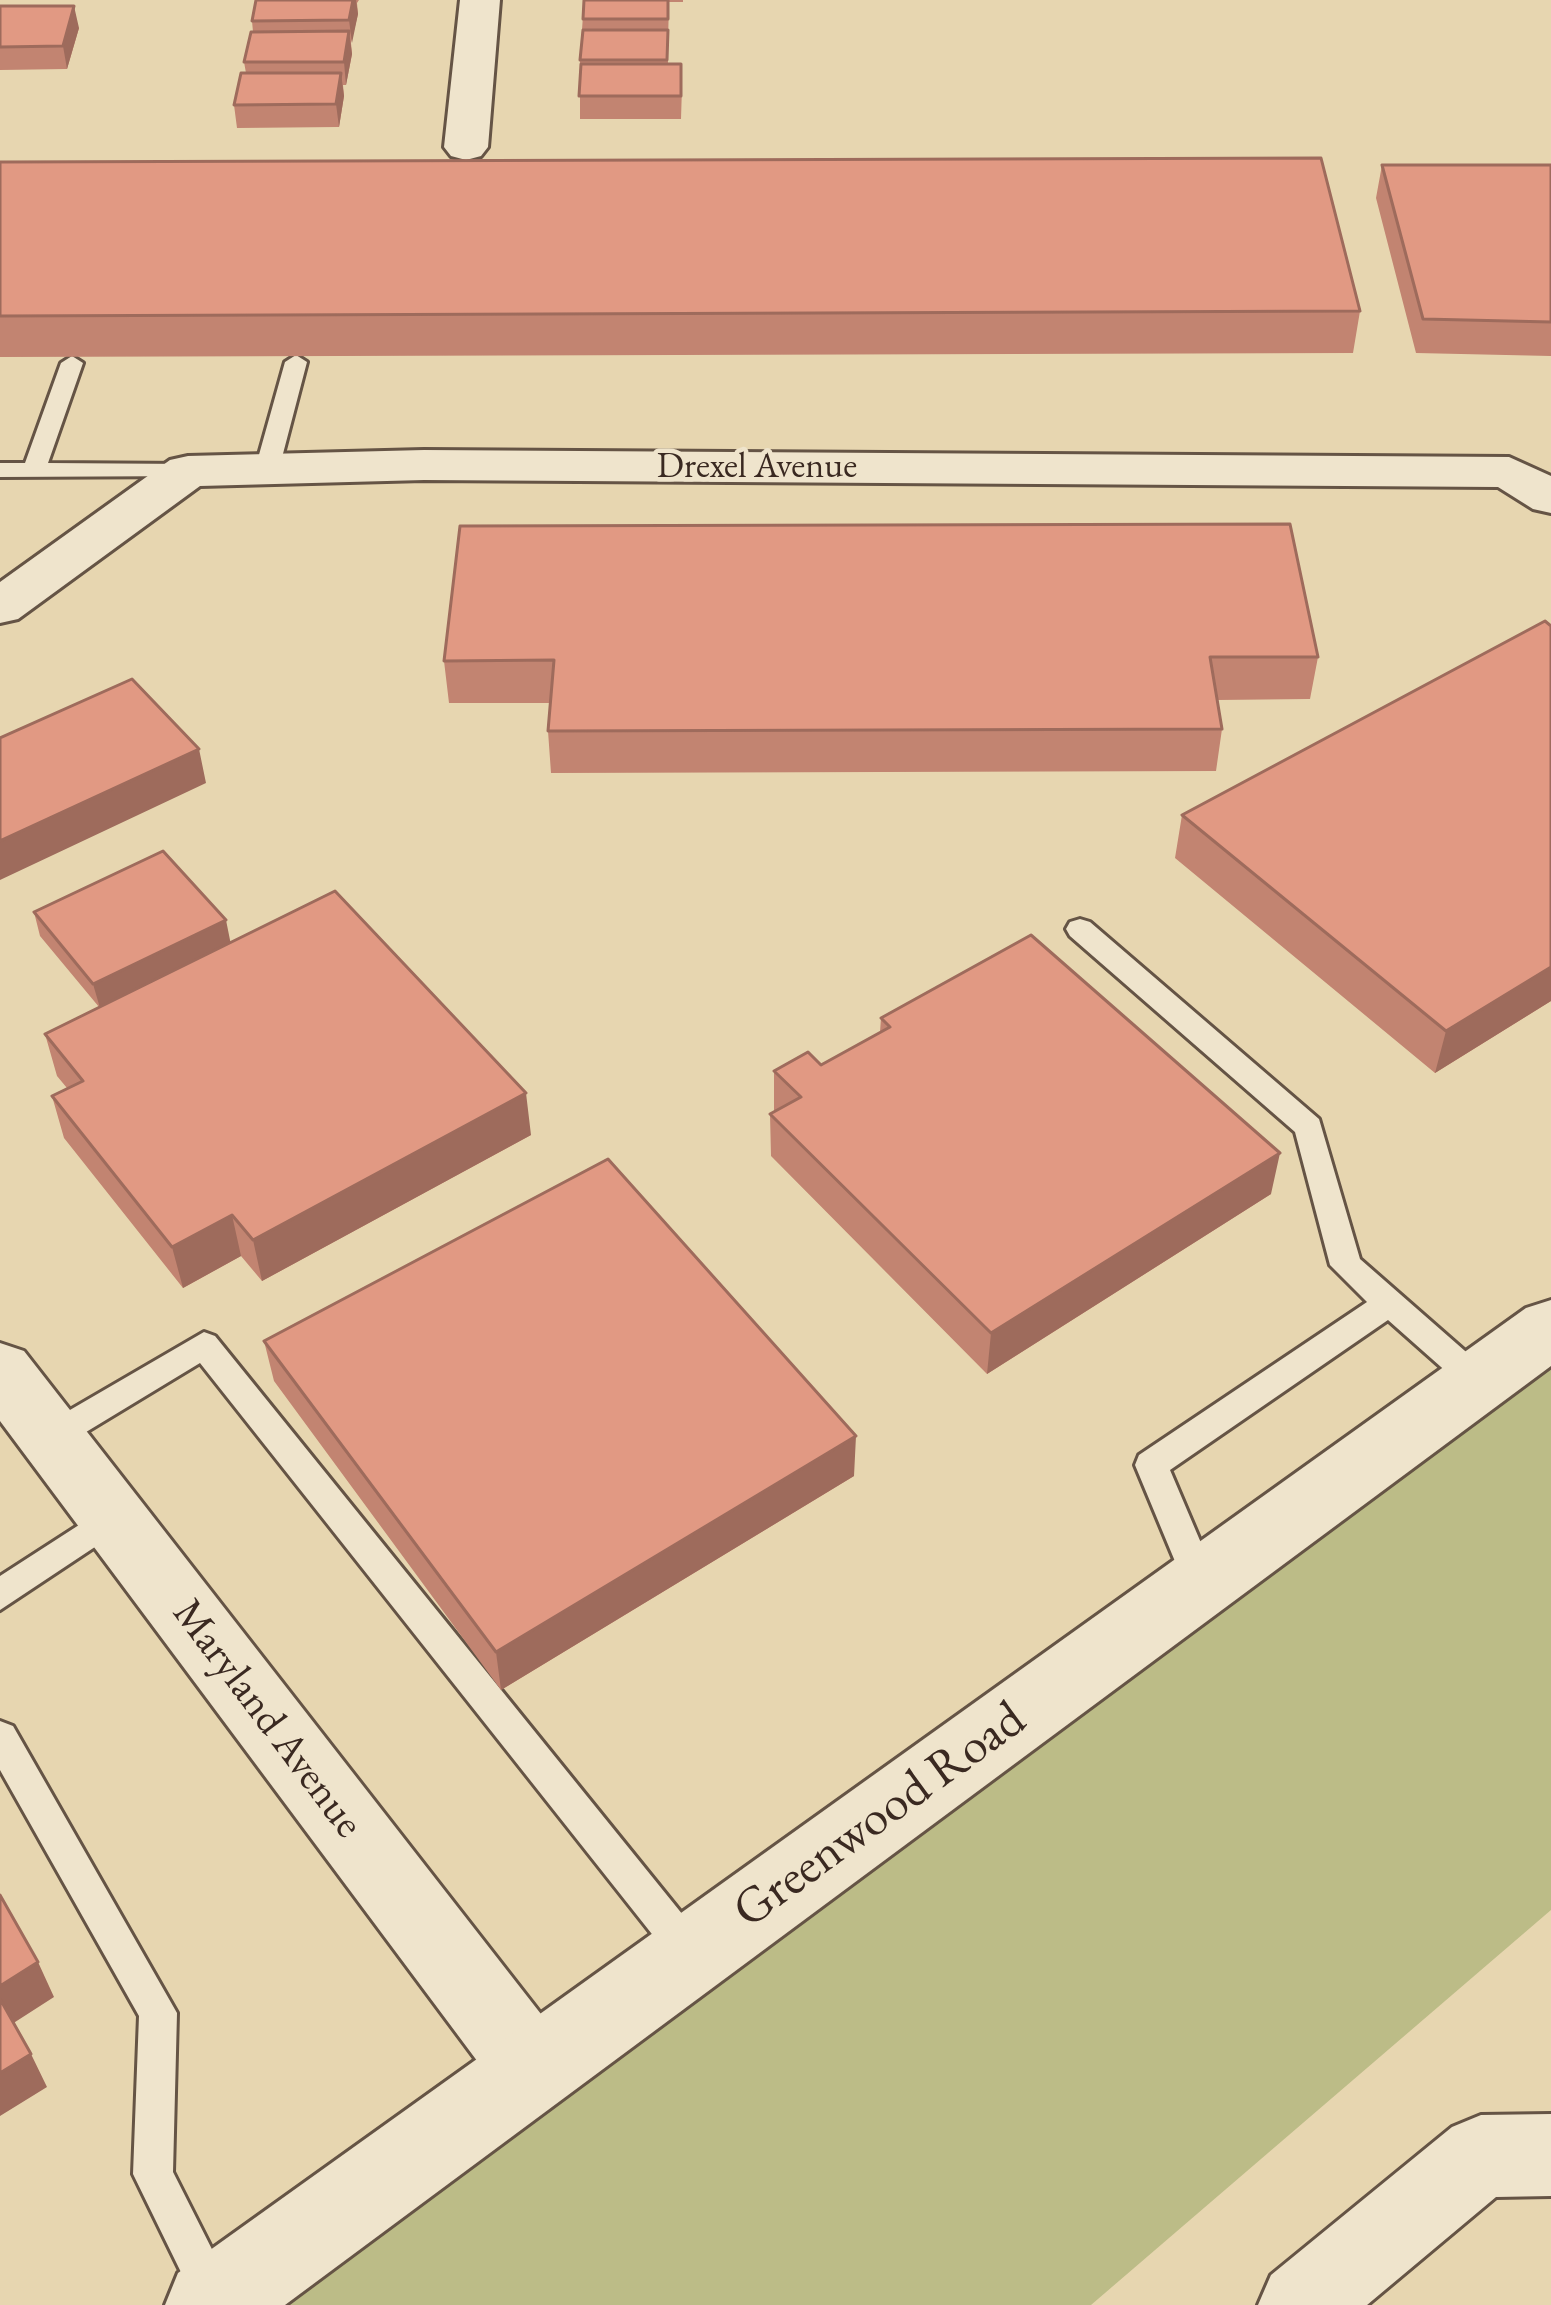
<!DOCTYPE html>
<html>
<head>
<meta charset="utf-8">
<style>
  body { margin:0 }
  canvas { display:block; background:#e7d6b0 }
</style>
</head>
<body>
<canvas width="1551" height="2305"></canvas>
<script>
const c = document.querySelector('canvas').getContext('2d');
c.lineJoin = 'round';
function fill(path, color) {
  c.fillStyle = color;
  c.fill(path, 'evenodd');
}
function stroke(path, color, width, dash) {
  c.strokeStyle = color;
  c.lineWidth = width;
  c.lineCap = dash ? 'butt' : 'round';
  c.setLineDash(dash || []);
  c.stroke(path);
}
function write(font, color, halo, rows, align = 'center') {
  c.font = font + ' "EB Garamond",serif';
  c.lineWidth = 9;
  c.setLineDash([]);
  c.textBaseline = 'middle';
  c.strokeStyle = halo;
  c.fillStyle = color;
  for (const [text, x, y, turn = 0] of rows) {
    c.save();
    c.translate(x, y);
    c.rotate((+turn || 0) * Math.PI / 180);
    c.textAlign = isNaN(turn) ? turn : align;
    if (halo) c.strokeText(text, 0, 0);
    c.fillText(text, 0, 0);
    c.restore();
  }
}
fill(new Path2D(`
  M 1551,1328 L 1551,1910 L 1091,2305 L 218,2305 Z`), '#bcbc87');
const service = new Path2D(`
  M 296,355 L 307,362 L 279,469 L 267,476 L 259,474 L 255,469 L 285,362 Z
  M 72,356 L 83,363 L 48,463 L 188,464 L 200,471 L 196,476 L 0,477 L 0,463 L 25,463 L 61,363 Z
  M 1080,919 L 1090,922 L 1319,1119 L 1360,1259 L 1489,1372 L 1494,1381 L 1489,1390 L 1478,1394 L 1467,1390 L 1388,1320 L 1170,1470 L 1218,1583 L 1213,1593 L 1201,1598 L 1189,1593 L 1184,1583 L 1135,1465 L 1139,1455 L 1367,1302 L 1330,1265 L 1295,1132 L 1070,936 L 1066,929 L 1070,922 Z
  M 204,1332 L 215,1336 L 704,1941 L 710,1954 L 704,1967 L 691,1972 L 678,1967 L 200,1363 L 63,1446 L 51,1450 L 39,1446 L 35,1437 L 39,1428 Z
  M 113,1503 L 125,1507 L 130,1517 L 125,1527 L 0,1610 L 0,1576 Z
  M 0,1721 L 13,1726 L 177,2013 L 173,2172 L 228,2281 L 234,2295 L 230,2305 L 197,2305 L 133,2174 L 139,2016 L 0,1770 Z`);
const minor = new Path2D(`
  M 460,0 L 500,0 L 488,147 L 481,156 L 466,160 L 451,156 L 444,147 Z
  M 424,450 L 1509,457 L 1551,476 L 1551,513 L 1533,509 L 1498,487 L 424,480 L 200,486 L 18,619 L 0,623 L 0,582 L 170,460 L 188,456 Z
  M 0,1343 L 24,1351 L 562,2041 L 574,2069 L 562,2097 L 533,2108 L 504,2097 L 0,1421 Z
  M 1551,2114 L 1551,2196 L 1496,2197 L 1367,2305 L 1258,2305 L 1271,2275 L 1452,2127 L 1481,2115 Z`);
const tertiary = new Path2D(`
  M 1551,1300 L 1551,1366 L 285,2305 L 165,2305 L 178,2273 L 1526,1308 Z`);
stroke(service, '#655445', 6);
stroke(minor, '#655445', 6);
stroke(tertiary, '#655445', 6);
fill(service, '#efe4cc');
fill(minor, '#efe4cc');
fill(tertiary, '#efe4cc');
fill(new Path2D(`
  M 256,0 L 359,0 L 357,3 L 358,14 L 351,43 L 352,54 L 346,85 L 343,85 L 344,96 L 339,127 L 237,128 L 234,105 L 246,73 L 244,62 L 253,32 L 252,21 Z
  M 584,0 L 683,0 L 683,2 L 669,2 L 668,42 L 668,64 L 682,87 L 681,119 L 580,119 L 580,60 Z
  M 0,6 L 79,28 L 67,69 L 0,70 Z
  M 0,162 L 1360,311 L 1353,353 L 0,357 Z
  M 1382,165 L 1551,165 L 1551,356 L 1416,353 L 1376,198 Z
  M 1551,626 L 1551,1001 L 1435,1073 L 1175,858 L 1182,815 Z
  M 1318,657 L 1310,699 L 1217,700 L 1222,729 L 1216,771 L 551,773 L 548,731 L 550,703 L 449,703 L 444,661 Z
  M 34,912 L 231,942 L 531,1135 L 262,1281 L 241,1256 L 183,1288 L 64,1138 L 52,1096 L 67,1088 L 57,1076 L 45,1034 L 99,1007 L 40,936 Z
  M 881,1018 L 1271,1194 L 987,1374 L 771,1156 L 770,1114 L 774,1112 L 774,1071 L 821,1065 L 880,1032 Z
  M 264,1341 L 854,1476 L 501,1690 L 274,1381 Z`), '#c28471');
fill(new Path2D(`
  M 353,0 L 356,0 L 358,14 L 352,43 L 349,20 Z
  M 74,6 L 79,28 L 67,69 L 63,46 Z
  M 349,31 L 352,54 L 346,85 L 344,62 Z
  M 341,73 L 344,96 L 339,127 L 336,104 Z
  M 199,749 L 206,783 L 0,880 L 0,841 Z
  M 226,920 L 231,945 L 100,1008 L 93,984 Z
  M 1551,967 L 1551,1001 L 1435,1073 L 1446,1031 Z
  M 526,1093 L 531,1135 L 262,1281 L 253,1240 Z
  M 1280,1153 L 1271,1194 L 987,1374 L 991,1333 Z
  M 232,1215 L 241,1256 L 183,1288 L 172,1247 Z
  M 856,1436 L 854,1476 L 501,1690 L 496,1652 Z
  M 38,1962 L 54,1997 L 12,2024 L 0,2000 L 0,1986 Z
  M 31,2054 L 47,2087 L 0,2116 L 0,2073 Z`), '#9e6b5c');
const building = new Path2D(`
  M 256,0 L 353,0 L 349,20 L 252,21 Z
  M 584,0 L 668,0 L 668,19 L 583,19 Z
  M 0,6 L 74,6 L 63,46 L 0,47 Z
  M 583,30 L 668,30 L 667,60 L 580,60 Z
  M 349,31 L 344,62 L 244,62 L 251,32 Z
  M 581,64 L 681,64 L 681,96 L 579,96 Z
  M 241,73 L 341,73 L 336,104 L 234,105 Z
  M 1321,158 L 1360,311 L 0,316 L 0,162 Z
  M 1382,165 L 1551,165 L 1551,322 L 1423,319 Z
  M 1290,524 L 1318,657 L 1210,657 L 1222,729 L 548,731 L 554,660 L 444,661 L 460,526 Z
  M 1545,621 L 1551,626 L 1551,967 L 1446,1031 L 1182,815 Z
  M 132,679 L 199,749 L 0,841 L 0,738 Z
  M 163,851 L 226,920 L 93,984 L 34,912 Z
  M 335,891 L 526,1093 L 253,1240 L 232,1215 L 172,1247 L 52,1096 L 83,1081 L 45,1034 Z
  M 1031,935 L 1280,1153 L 991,1333 L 770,1114 L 801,1097 L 774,1071 L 808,1052 L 821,1065 L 890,1027 L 881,1018 Z
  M 608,1159 L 856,1436 L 496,1652 L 264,1341 Z
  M 0,1895 L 38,1962 L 0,1986 Z
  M 0,1999 L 31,2054 L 0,2073 Z`);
fill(building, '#e19983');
stroke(building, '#9e6b5c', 3);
write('36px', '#3a2921', '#efe4cc', [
  ["Drexel Avenue",757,467]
]);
write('42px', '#3a2921', '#efe4cc', [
  ["Maryland Avenue",267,1719,53]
]);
write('51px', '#3a2921', '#efe4cc', [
  ["Greenwood Road",880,1816,-36]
]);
</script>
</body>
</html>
